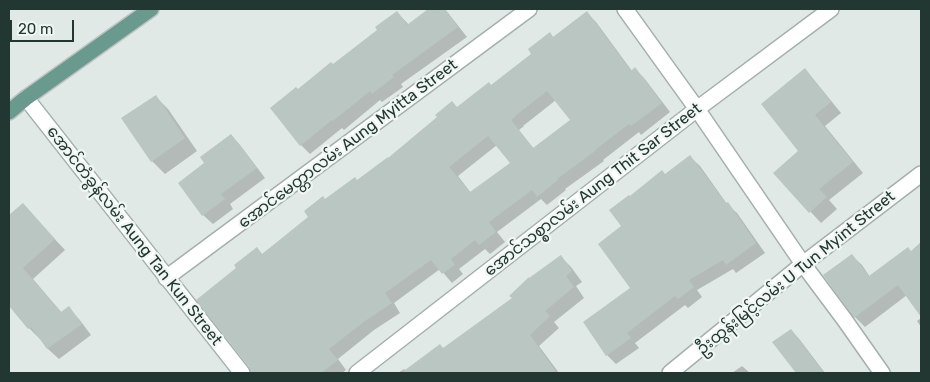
<!DOCTYPE html>
<html>
<head>
<meta charset="utf-8">
<style>
  body { margin:0 }
  #map { position:relative; width:930px; height:382px; overflow:hidden; background:#e0e9e5; font-family:Rubik,sans-serif }
  canvas { display:block }
  .frame { position:absolute; inset:0; border:10px solid #233732; pointer-events:none }
  .scale { position:absolute; left:10px; top:20px; width:64px; height:22px; box-sizing:border-box; border:2px solid #233732; border-top:0; padding-left:6px; font-size:15px; line-height:18px; white-space:nowrap; color:#233732; -webkit-text-stroke:4px #f0f6f3; paint-order:stroke }
</style>
</head>
<body>
<div id="map">
<canvas width="930" height="382"></canvas>
<div class="frame"></div>
<div class="scale">20 m</div>
</div>
<script>
const c = document.querySelector('canvas').getContext('2d');
c.lineJoin = 'round';
function fill(path, color) {
  c.fillStyle = color;
  c.fill(path, 'evenodd');
}
function stroke(path, color, width, dash) {
  c.strokeStyle = color;
  c.lineWidth = width;
  c.lineCap = dash ? 'butt' : 'round';
  c.setLineDash(dash || []);
  c.stroke(path);
}
function write(font, color, halo, rows, align = 'center') {
  c.font = font + ' Rubik,"Noto Sans Myanmar",sans-serif';
  c.lineWidth = 4.5;
  c.setLineDash([]);
  c.textBaseline = 'middle';
  c.strokeStyle = halo;
  c.fillStyle = color;
  for (const [text, x, y, turn = 0] of rows) {
    c.save();
    c.translate(x, y);
    c.rotate((+turn || 0) * Math.PI / 180);
    c.textAlign = isNaN(turn) ? turn : align;
    if (halo) c.strokeText(text, 0, 0);
    c.fillText(text, 0, 0);
    c.restore();
  }
}
fill(new Path2D(`
  M 430,9 L 445,9 L 467,37 L 401,84 L 403,87 L 382,102 L 380,100 L 344,130 L 342,128 L 310,154 L 301,145 L 298,91 L 333,66 L 379,31 L 397,12 L 409,25 Z
  M 587,13 L 596,22 L 632,71 L 635,69 L 644,78 L 670,112 L 641,135 L 639,132 L 603,160 L 604,161 L 565,189 L 566,190 L 547,205 L 541,199 L 497,232 L 505,242 L 490,254 L 485,249 L 459,269 L 463,274 L 452,283 L 440,269 L 394,303 L 400,313 L 374,330 L 338,359 L 346,370 L 342,373 L 252,373 L 263,255 L 310,217 L 326,201 L 358,181 L 457,108 L 492,86 L 533,54 L 550,34 L 554,38 ZM 556,100 L 572,120 L 534,149 L 519,130 L 524,126 L 523,126 ZM 497,145 L 512,163 L 471,193 L 458,176 Z
  M 805,70 L 815,81 L 841,113 L 825,126 L 863,173 L 829,200 L 837,209 L 821,223 L 775,173 L 800,151 Z
  M 155,96 L 168,109 L 197,151 L 165,174 L 152,161 Z
  M 231,135 L 240,145 L 265,178 L 230,204 L 233,209 L 213,224 L 203,215 L 206,163 Z
  M 690,157 L 700,166 L 727,204 L 737,213 L 765,253 L 736,273 L 733,269 L 697,290 L 702,297 L 688,308 L 685,305 L 635,343 L 639,348 L 616,364 L 607,355 L 632,288 L 622,226 L 630,197 L 665,175 Z
  M 22,204 L 65,250 L 33,279 L 62,313 L 68,308 L 79,319 L 91,335 L 59,359 L 48,349 L 40,338 L 40,339 L 29,328 L 9,304 L 9,217 Z
  M 921,244 L 921,315 L 907,295 L 865,327 L 855,317 L 851,255 L 862,265 L 870,277 L 911,252 Z
  M 561,257 L 571,267 L 582,282 L 576,286 L 584,298 L 554,322 L 559,328 L 539,346 L 559,373 L 398,373 L 404,369 L 406,371 L 443,349 L 514,299 Z
  M 921,318 L 921,327 L 917,321 Z
  M 791,330 L 800,340 L 825,373 L 797,373 L 774,343 Z
  M 742,366 L 750,373 L 732,373 Z`), '#0003');
fill(new Path2D(`
  M 428,9 L 445,9 L 458,27 L 392,75 L 394,77 L 372,94 L 370,91 L 333,121 L 332,120 L 300,146 L 270,108 L 296,87 L 298,89 L 331,62 L 333,64 L 377,30 L 375,27 L 397,11 L 407,25 Z
  M 587,11 L 631,71 L 635,67 L 662,103 L 631,126 L 629,124 L 595,150 L 595,151 L 557,179 L 558,180 L 537,197 L 532,190 L 489,222 L 496,232 L 479,245 L 475,240 L 451,259 L 455,265 L 442,274 L 431,260 L 385,293 L 392,303 L 365,321 L 329,349 L 338,360 L 321,373 L 251,373 L 249,367 L 196,300 L 236,268 L 234,265 L 257,247 L 262,254 L 308,217 L 304,211 L 323,196 L 325,199 L 355,177 L 357,180 L 388,157 L 388,158 L 437,117 L 435,115 L 452,101 L 457,107 L 489,82 L 491,85 L 531,54 L 528,49 L 550,32 L 553,37 ZM 547,91 L 570,120 L 533,148 L 511,120 L 515,117 L 515,116 ZM 488,136 L 510,163 L 470,192 L 449,167 Z
  M 805,68 L 831,102 L 815,115 L 853,162 L 819,189 L 827,197 L 809,213 L 773,173 L 798,151 L 761,104 Z
  M 156,95 L 185,138 L 151,162 L 121,118 Z
  M 231,134 L 257,168 L 221,194 L 225,199 L 202,216 L 178,183 L 204,163 L 200,157 Z
  M 690,155 L 726,203 L 728,202 L 756,243 L 726,265 L 723,260 L 689,280 L 694,287 L 678,299 L 675,296 L 627,333 L 631,338 L 606,356 L 583,322 L 630,288 L 598,244 L 621,226 L 609,210 L 629,195 L 630,196 L 662,170 L 665,174 Z
  M 23,203 L 55,239 L 23,268 L 61,312 L 69,306 L 82,324 L 47,349 L 31,327 L 28,329 L 9,306 L 9,215 Z
  M 921,242 L 921,317 L 898,285 L 854,318 L 823,275 L 852,254 L 869,276 L 908,247 L 911,251 Z
  M 561,255 L 572,271 L 566,276 L 574,287 L 545,311 L 550,316 L 530,335 L 557,373 L 401,373 L 440,344 L 443,348 L 512,298 L 509,296 L 529,277 L 529,278 Z
  M 791,329 L 824,373 L 796,373 L 772,342 Z`), '#b9c6c1');
const minor = new Path2D(`
  M 625,9 L 697,109 L 803,264 L 844,319 L 882,373
  M 26,98 L 242,373
  M 166,278 L 529,9
  M 357,373 L 697,109 L 831,9
  M 670,373 L 803,264 L 921,174`);
const primary = new Path2D(`
  M 9,112 L 26,98 L 151,9`);
stroke(minor, '#a4b0ac', 18);
stroke(primary, '#bdc3c2', 18);
stroke(minor, '#fff', 15);
stroke(primary, '#6a998d', 15);
write('16px', '#233732', '#f0f6f3', [
  ["အောင်မေတ္တာလမ်း Aung Myitta Street",348,144,-37],
  ["အောင်သစ္စာလမ်း Aung Thit Sar Street",593,190,-38],
  ["အောင်တံခွန်လမ်း Aung Tan Kun Street",134,236,52],
  ["ဦးထွန်းမြင့်လမ်း U Tun Myint Street",796,273,-39]
]);
</script>
</body>
</html>
